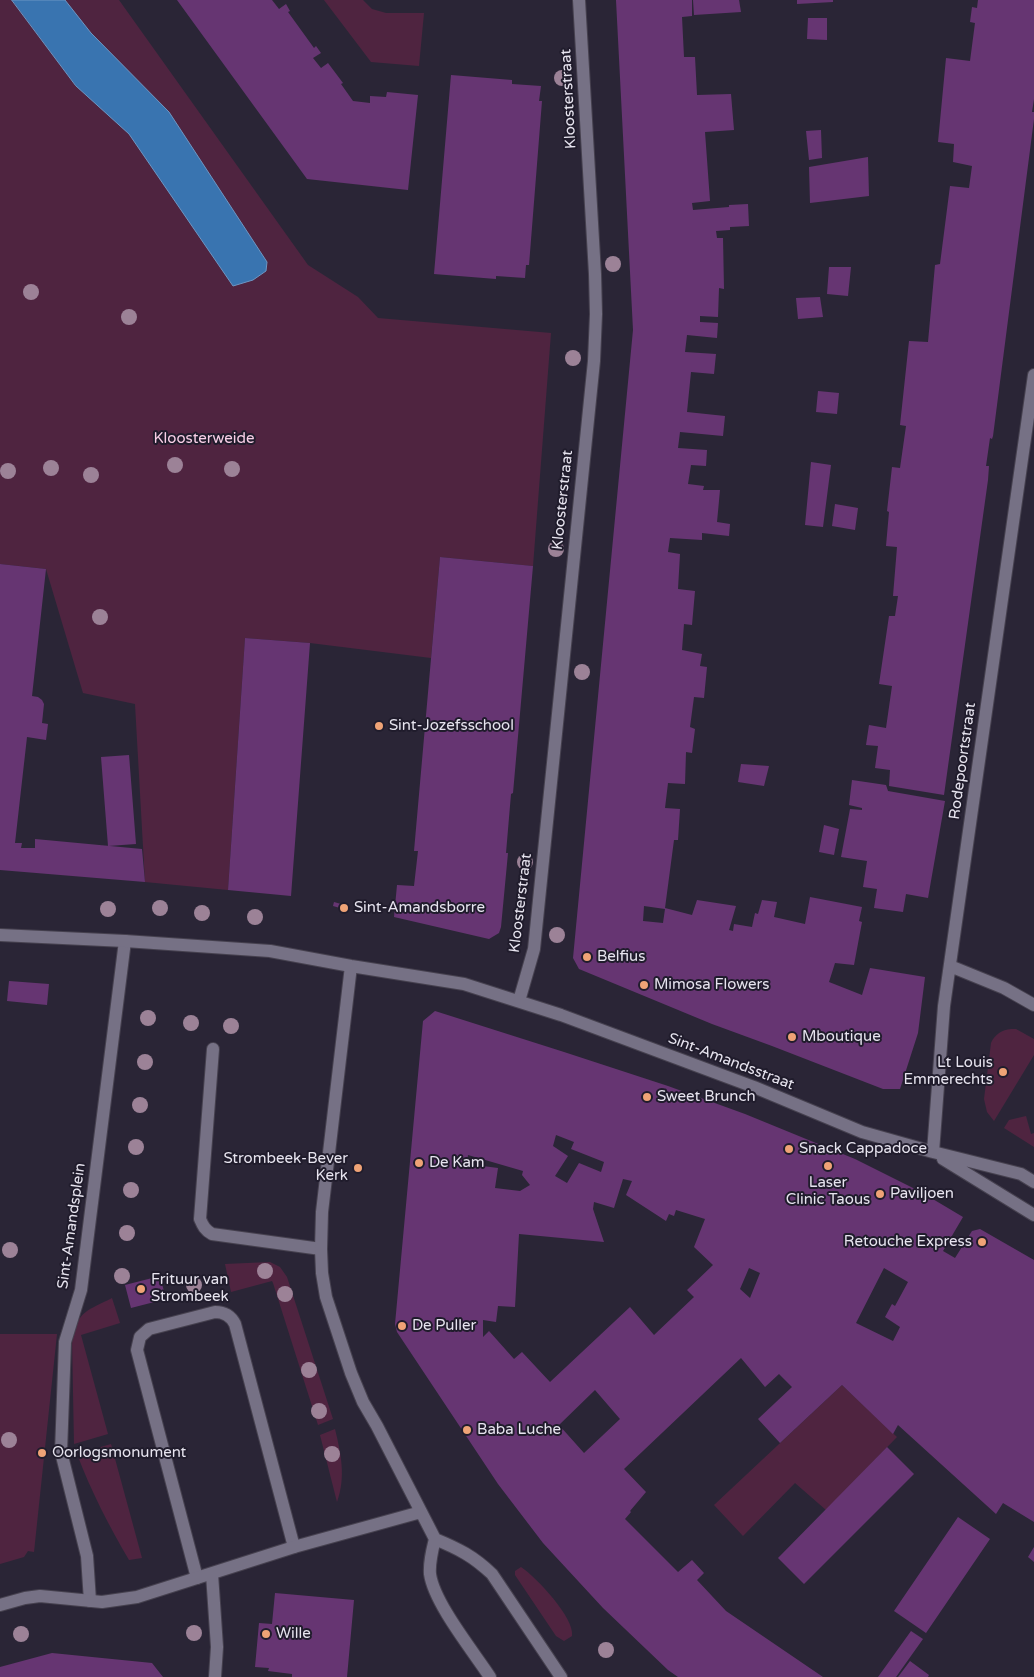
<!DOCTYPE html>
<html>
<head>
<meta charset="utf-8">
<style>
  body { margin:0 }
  canvas { display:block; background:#2a2536 }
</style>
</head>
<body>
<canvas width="1034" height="1677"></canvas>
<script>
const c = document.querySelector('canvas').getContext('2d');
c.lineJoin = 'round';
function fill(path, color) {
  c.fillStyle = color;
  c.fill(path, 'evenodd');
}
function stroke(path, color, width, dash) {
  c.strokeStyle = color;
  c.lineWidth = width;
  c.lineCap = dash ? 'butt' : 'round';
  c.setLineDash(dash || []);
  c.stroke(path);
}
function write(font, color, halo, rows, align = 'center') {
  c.font = font + ' "Varela Round",sans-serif';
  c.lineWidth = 4;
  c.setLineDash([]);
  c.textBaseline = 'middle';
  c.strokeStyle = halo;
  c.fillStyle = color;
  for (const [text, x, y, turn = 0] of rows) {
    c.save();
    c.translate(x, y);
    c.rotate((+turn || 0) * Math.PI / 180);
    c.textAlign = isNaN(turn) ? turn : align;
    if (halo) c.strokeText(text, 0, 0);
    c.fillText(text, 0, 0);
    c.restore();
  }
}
fill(new Path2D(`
  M 0,0 L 119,0 L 308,265 L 358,297 L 378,318 L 551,333 L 533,566 L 440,557 L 431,658 L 310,643 L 245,638 L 228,890 L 145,882 L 135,704 L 83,693 L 46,569 L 0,564 Z
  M 324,0 L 363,0 L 372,9 L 386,13 L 424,13 L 419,66 L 371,62 Z
  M 1011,1029 L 1016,1029 L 1034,1039 L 1034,1055 L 994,1121 L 987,1112 L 984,1099 L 991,1043 C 995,1034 1002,1030 1011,1029 Z
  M 1026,1116 L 1031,1134 L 1034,1133 L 1034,1147 L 1004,1128 L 1009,1120 Z
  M 270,1262 L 280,1267 L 287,1277 L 333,1419 L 318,1425 L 273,1283 L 272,1281 L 231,1292 L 225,1264 Z
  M 112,1298 L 120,1323 L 81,1335 L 108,1434 L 74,1444 L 72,1339 C 77,1311 89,1310 112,1298 Z
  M 0,1334 L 57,1334 L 34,1552 L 28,1551 L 24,1557 L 0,1564 Z
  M 842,1385 L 897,1437 L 826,1510 L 795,1483 L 743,1536 L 714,1505 Z
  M 335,1429 C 341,1454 346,1477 337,1502 L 320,1435 Z
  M 111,1444 L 142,1558 L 129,1560 C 109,1526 91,1491 77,1454 Z
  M 521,1567 C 536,1577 575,1618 572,1636 L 564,1641 L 556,1636 L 515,1575 L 515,1571 Z`), '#4f2440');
const water = new Path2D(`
  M 12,0 L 65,0 L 91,33 L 169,112 L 267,262 L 266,271 L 253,280 L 233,286 L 129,134 L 76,86 Z`);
fill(water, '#3974b0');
stroke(water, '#6d96c3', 1);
fill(new Path2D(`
  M 177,0 L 272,0 L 279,9 L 286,4 L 290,11 L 288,12 L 314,48 L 316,46 L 321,53 L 313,58 L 321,68 L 328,63 L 343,83 L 341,84 L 353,101 L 370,103 L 370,96 L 386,97 L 387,92 L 418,95 L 408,190 L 307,179 Z
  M 616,0 L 692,0 L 692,16 L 682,17 L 684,57 L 695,57 L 697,95 L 731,94 L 734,130 L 705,132 L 710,201 L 692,203 L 693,210 L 729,207 L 729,205 L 748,204 L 749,226 L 730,227 L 730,230 L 716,231 L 717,238 L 723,238 L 724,289 L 719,288 L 718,317 L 700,316 L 700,322 L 718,323 L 717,338 L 687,335 L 685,352 L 716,354 L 714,374 L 691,372 L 687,412 L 725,416 L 723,436 L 680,432 L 678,448 L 707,450 L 706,466 L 691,465 L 688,484 L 704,486 L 703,490 L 720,490 L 717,522 L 730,524 L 729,536 L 702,533 L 702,540 L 670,538 L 668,552 L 680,554 L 678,589 L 695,591 L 692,625 L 684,624 L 682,650 L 702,654 L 700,666 L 707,667 L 704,698 L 694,697 L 690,727 L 695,729 L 692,753 L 686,752 L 685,784 L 668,783 L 665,808 L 680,809 L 678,840 L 674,840 L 665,908 L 692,915 L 697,900 L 736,906 L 729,930 L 733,931 L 734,924 L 752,927 L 755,913 L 758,914 L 762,900 L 777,902 L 774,917 L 805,924 L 810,897 L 862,907 L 859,921 L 862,922 L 854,965 L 835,963 L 829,982 L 862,995 L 870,968 L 925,977 L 918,1033 L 900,1089 L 883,1089 L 772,1046 L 712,1024 L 579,969 L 573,958 L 633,330 ZM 644,906 L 665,909 L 663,923 L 643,921 Z
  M 693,0 L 739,0 L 741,12 L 694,15 Z
  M 797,0 L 833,0 L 833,2 L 797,4 Z
  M 978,0 L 1034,0 L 1034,99 L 1032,112 L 1034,112 L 1034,119 L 993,436 L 992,439 L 990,438 L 986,466 L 989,466 L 988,480 L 944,795 L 889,786 L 890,770 L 875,768 L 878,746 L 866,745 L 869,725 L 886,728 L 892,686 L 879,684 L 889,616 L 895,616 L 898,596 L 893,596 L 897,547 L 886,546 L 889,512 L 887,511 L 892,467 L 900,468 L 906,426 L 900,425 L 909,341 L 928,342 L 935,265 L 940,264 L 950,186 L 969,188 L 972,166 L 953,162 L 954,144 L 938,142 L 946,58 L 970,61 L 975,23 L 970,22 L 972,7 L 977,8 Z
  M 808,18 L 827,18 L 827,40 L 807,39 Z
  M 451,75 L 512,80 L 512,84 L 541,86 L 539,101 L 542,101 L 529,265 L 526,265 L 525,278 L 496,276 L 496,279 L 434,274 Z
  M 821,130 L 822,158 L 809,160 L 806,131 Z
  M 868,157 L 869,196 L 810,203 L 809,167 Z
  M 829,267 L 851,267 L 848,296 L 827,294 Z
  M 820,297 L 823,317 L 798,319 L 796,298 Z
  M 818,391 L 839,393 L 837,414 L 816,412 Z
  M 811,462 L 831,465 L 823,527 L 805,525 Z
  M 835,504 L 858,508 L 855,530 L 832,526 Z
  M 440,557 L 533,566 L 513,793 L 511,794 L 506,853 L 508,853 L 501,927 L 499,933 L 489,939 L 394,917 L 397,885 L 414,886 L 418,851 L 414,851 Z
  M 0,564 L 46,569 L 32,696 L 38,697 L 42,700 L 44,704 L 42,723 L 48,724 L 46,740 L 27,737 L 15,843 L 22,843 L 21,848 L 35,848 L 35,839 L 142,849 L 145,882 L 0,870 Z
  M 245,638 L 310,643 L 291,896 L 228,890 Z
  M 129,755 L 136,844 L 108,846 L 101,757 Z
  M 741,764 L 769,766 L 764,786 L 738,782 Z
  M 852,780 L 886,785 L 888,791 L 945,801 L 928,898 L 906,894 L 903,912 L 874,908 L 877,889 L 863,887 L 867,861 L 841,857 L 850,809 L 862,810 L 862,808 L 849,805 Z
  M 824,825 L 839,829 L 834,855 L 819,852 Z
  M 334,902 L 348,906 L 347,910 L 333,906 Z
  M 9,981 L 49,984 L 47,1005 L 7,1001 Z
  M 435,1011 L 564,1052 L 668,1086 L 745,1114 L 855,1159 L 921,1192 L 963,1217 L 943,1251 L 955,1258 L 972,1231 L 980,1229 L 1034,1260 L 1034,1522 L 1003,1503 L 996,1514 L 898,1425 L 893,1434 L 842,1385 L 780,1443 L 758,1419 L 792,1387 L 779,1374 L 765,1387 L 741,1358 L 624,1469 L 646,1492 L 630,1511 L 631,1512 L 625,1519 L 678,1572 L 692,1560 L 704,1573 L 697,1580 L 726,1611 L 823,1677 L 678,1677 L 668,1670 L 603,1608 L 543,1543 L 498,1484 L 397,1332 L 395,1324 L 423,1021 ZM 556,1135 L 574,1142 L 571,1149 L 604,1162 L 601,1172 L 579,1163 L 567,1183 L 555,1176 L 568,1156 L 553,1146 ZM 468,1155 L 523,1171 L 522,1175 L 530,1185 L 520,1191 L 495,1188 L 498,1168 L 467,1164 ZM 623,1179 L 632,1181 L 626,1195 L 666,1221 L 669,1214 L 674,1216 L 676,1210 L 705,1219 L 694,1247 L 713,1265 L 687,1290 L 694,1297 L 654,1335 L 630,1307 L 550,1382 L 522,1352 L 514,1359 L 489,1331 L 483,1337 L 483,1320 L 496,1322 L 498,1306 L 515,1307 L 519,1234 L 604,1242 L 593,1209 L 594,1202 L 614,1208 ZM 749,1268 L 760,1273 L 750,1298 L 740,1289 ZM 884,1268 L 908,1282 L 895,1306 L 892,1304 L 885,1317 L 900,1327 L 893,1341 L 856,1323 ZM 595,1390 L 620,1419 L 584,1453 L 559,1425 Z
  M 160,1276 L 166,1299 L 131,1308 L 125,1285 Z
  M 887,1447 L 914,1474 L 804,1584 L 778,1558 Z
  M 958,1517 L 990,1539 L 926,1633 L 894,1611 Z
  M 1034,1547 L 1034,1562 L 1028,1557 Z
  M 275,1593 L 354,1600 L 347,1677 L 292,1677 L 292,1674 L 268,1671 L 269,1668 L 255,1667 L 259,1623 L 272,1624 Z
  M 911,1631 L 923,1639 L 896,1677 L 878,1677 Z
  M 52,1653 L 152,1663 L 163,1677 L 0,1677 L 0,1667 Z
  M 910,1661 L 929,1675 L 928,1677 L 898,1677 Z`), '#663572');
const service = new Path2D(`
  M 213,1049 L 200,1219 C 203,1226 205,1230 212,1234 L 321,1249
  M 197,1578 L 137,1350 L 140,1337 L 149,1329 L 215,1312 C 225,1312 231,1316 235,1324 L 294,1547`);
const pedestrian = new Path2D(`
  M 90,1601 L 87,1556 L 61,1452 L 65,1342 L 81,1290 L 125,941`);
const minor = new Path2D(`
  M 0,935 L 125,941 L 270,951 L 351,966 L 464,984 L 561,1015 L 754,1087 L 862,1132 L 933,1152 L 1021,1174 L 1034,1182
  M 351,966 L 322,1212 L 321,1249 L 322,1273 L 326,1297 L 351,1373 L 363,1402 L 377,1426 L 435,1539
  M 950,966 L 1004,988 L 1034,1005
  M 519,1001 L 534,949 L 594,361 L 596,314 L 595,274 L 579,0
  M 933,1152 L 944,1006 L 1034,375
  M 943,1159 L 1034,1215
  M 435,1539 C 459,1549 473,1556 492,1574 L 561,1677
  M 435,1539 C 432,1551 429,1562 430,1574 C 434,1603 473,1651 490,1677
  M 212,1574 L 217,1647 L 215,1677
  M 0,1605 L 25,1598 L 40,1596 L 102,1602 L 137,1597 L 294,1547 L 421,1512`);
stroke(service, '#46414f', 14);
stroke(pedestrian, '#46414f', 14);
stroke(minor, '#46414f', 14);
stroke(service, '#767185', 12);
stroke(pedestrian, '#767185', 12);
stroke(minor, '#767185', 12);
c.fillStyle = '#9c8297';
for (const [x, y] of [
  [562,78],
  [613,264],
  [31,292],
  [129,317],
  [573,358],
  [175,465],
  [51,468],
  [232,469],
  [8,471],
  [91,475],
  [556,549],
  [100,617],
  [582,672],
  [525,862],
  [160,908],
  [108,909],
  [202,913],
  [255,917],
  [557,935],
  [148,1018],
  [191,1023],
  [231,1026],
  [145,1062],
  [140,1105],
  [136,1147],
  [131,1190],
  [127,1233],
  [10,1250],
  [265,1271],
  [122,1276],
  [194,1285],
  [285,1294],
  [309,1370],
  [319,1411],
  [9,1440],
  [332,1454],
  [194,1633],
  [21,1634],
  [606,1650]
]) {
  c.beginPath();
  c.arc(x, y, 8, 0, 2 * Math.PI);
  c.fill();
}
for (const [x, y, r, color] of [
  [379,726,5,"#efa376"],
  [344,908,5,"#efa376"],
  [587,957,5,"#efa376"],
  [644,985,5,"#efa376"],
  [792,1037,5,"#efa376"],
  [1003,1072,5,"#efa376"],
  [647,1097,5,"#efa376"],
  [789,1149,5,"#efa376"],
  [419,1163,5,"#efa376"],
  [828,1166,5,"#efa376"],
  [358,1168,5,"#efa376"],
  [880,1194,5,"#efa376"],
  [982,1242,5,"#efa376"],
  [141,1289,5,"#efa376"],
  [402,1326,5,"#efa376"],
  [467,1430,5,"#efa376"],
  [42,1453,5,"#efa376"],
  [266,1634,5,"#efa376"]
]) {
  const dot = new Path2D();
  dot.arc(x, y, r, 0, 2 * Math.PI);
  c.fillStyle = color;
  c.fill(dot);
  stroke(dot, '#201c2c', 2);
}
write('15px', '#e7e4ef', '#201c2c', [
  ["Kloosterstraat",569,99,-93],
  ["Kloosterstraat",563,500,-84],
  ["Rodepoortstraat",963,761,-82],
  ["Kloosterstraat",521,903,-83],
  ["Sint-Amandsstraat",731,1062,21],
  ["Sint-Amandsplein",72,1226,-82]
]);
write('15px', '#f9cfe7', '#201c2c', [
  ["Kloosterweide",204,439]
]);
write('15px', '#e7e4ef', '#201c2c', [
  ["Sint-Jozefsschool",389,726],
  ["Sint-Amandsborre",354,908],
  ["Belfius",597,957],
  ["Mimosa Flowers",654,985],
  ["Mboutique",802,1037],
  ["Lt Louis",993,1063,"right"],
  ["Emmerechts",993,1080,"right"],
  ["Sweet Brunch",657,1097],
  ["Snack Cappadoce",799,1149],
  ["Strombeek-Bever",348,1159,"right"],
  ["Kerk",348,1176,"right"],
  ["De Kam",429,1163],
  ["Laser",828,1183,"center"],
  ["Clinic Taous",828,1200,"center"],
  ["Paviljoen",890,1194],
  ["Retouche Express",972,1242,"right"],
  ["Frituur van",151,1280],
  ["Strombeek",151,1297],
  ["De Puller",412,1326],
  ["Baba Luche",477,1430],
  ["Oorlogsmonument",52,1453],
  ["Wille",276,1634]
], 'left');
</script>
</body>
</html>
